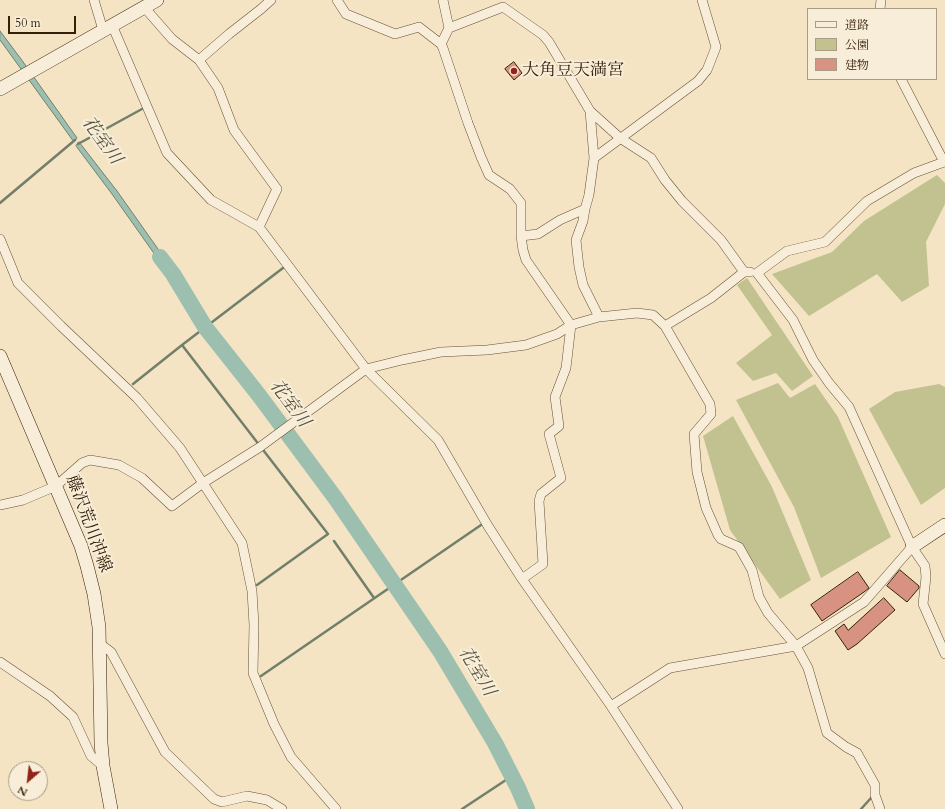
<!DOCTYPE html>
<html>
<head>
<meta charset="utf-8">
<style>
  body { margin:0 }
  #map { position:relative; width:945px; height:809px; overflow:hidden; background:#f4e4c3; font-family:Cardo,"Noto Serif JP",serif }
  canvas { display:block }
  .legend { position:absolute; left:807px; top:8px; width:130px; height:72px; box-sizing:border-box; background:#f8edd8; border:1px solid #aa9b85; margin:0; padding:5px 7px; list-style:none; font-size:12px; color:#342009 }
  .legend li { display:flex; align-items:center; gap:8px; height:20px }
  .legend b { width:20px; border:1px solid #aa9b85 }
  .north { position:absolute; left:8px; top:761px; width:40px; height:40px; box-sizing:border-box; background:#f8edd8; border:1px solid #aa9b85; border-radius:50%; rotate:208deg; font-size:11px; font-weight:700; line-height:16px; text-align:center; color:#342009 }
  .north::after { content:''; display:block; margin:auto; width:14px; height:18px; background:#8f2418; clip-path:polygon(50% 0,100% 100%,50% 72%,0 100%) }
  .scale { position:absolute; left:8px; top:16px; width:68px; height:18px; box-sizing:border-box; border:2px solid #342009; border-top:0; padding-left:5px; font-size:12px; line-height:14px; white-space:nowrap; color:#342009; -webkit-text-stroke:3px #f8edd8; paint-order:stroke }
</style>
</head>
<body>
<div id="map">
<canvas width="945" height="809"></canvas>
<ul class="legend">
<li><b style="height:5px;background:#f8edd8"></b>道路</li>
<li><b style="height:11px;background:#c1c290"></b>公園</li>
<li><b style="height:11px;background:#d79282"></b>建物</li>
</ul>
<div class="north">N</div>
<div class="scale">50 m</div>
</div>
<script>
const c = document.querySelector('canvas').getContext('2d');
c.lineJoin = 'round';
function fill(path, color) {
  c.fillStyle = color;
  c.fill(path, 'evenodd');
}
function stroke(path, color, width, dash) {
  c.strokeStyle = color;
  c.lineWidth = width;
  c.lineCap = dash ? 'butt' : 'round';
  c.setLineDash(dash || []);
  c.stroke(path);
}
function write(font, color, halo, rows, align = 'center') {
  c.font = font + ' Cardo,"Noto Serif JP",serif';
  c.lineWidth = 4;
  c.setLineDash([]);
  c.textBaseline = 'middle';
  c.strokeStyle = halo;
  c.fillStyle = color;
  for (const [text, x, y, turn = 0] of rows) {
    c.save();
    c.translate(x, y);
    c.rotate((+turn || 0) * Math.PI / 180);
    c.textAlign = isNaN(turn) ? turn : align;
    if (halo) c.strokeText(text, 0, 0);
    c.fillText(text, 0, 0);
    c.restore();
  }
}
fill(new Path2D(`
  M 937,175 L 945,183 L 945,204 L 926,242 L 929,286 L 902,302 L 877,274 L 809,316 L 772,274 L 832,252 L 864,221 Z
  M 747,278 L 813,376 L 792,391 L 776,373 L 753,381 L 736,363 L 772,335 L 737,285 Z
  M 778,383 L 790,398 L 815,384 L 838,417 L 891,537 L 821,578 L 794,507 L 736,400 Z
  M 939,384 L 945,387 L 945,488 L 921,505 L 869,409 L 895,392 Z
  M 733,416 L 772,487 L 811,580 L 780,599 L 730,530 L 703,436 Z`), '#c1c290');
const water = new Path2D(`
  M 0,31 L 21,59 L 77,138 L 74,142 L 0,40 Z
  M 79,142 L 117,191 L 175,273 L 170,276 L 112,194 L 76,146 Z`);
fill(water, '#9cbfb0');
stroke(water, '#727f6d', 1);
stroke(new Path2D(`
  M 78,144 L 142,109
  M 0,203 L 75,140
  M 133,384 L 182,345
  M 334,541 L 374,598
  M 257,585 L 328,534 L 182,345 L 283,268
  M 261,676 L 481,525
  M 462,809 L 512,776
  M 861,809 L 871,798`), '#727f6d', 2.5);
stroke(new Path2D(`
  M 160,257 L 173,274 L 205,327 L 258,394 L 336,499 L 440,651 L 495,743 L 518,788 L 527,809`), '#9cbfb0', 16);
const building = new Path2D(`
  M 514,62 L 522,73 L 514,80 L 505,69 Z
  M 900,570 L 919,586 L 919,588 L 907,602 L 887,586 Z
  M 858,572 L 869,588 L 864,592 L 822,621 L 811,605 Z
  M 884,598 L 895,610 L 857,644 L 848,650 L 835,631 L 844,624 L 848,630 Z`);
fill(building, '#d79282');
stroke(building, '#342009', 1);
const street = new Path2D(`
  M 94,0 L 103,30
  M 337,0 L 346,14 L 395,34 L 419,27 L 441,44 L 443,48 L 468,123 L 481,157 L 489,175 L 510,189 L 521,203 L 521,236 L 523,250 L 526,260 L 571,325 L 566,368 L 555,397 L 559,426 L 549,434 L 561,478 L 541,494 L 539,501 L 543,564 L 522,579
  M 443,0 L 449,28
  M 144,7 L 172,39 L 199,60 L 218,88 L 234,130 L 277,189 L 259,227
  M 880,9 L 881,0
  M 112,25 L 167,153 L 211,200 L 259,227 L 366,369 L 438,440 L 488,526 L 522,579 L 611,706 L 678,809
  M 441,44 L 449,28 L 503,7 L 543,35 L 549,42 L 590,111 L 620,138 L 651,158 L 665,180 L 682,201 L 721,240 L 744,272
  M 199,60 L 229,34 L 261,9 L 271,0
  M 901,79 L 944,162 L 914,173 L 867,201 L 825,242 L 787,251 L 757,273 L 793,320 L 813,360 L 829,383 L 849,407 L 912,547 L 925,566 L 926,577 L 923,604 L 945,654
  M 590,111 L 594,158
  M 585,209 L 583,221 L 576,240 L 579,267 L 583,285 L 599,317
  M 521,236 L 538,234 L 560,220 L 585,209 L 589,195 L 594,158 L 698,81 L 707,70 L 716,47 L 702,0
  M 0,239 L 18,283 L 61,326 L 137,398 L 180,448 L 242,543 L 252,591 L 254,625 L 253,673 L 274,724 L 291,757 L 336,809
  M 665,326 L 711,298 L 744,272 L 750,272
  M 0,505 L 23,500 L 56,486 L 82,463 L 90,460 L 119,465 L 142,478 L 172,506 L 203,483 L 260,447 L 366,369 L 402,360 L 441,352 L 487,350 L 526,345 L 557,334 L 571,325 L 599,317 L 637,313 L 653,315 L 665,326 L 710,404 L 711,414 L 694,434 L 697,472 L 706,508 L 718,535 L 721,539 L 739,547 L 752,570 L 759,597 L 768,613 L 796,646 L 808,668 L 827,733 L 846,747 L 857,753 L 875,785 L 875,795 L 880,809
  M 99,643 L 111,652 L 165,752 L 214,799 L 222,802 L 247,796 L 267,800 L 282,809
  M 0,662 L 50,696 L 73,717 L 91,756 L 103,766
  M 611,706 L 670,668 L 796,646 L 864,602 L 912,547`);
const secondary = new Path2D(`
  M 0,89 L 157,0
  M 0,356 L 81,546 L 87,566 L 94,594 L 99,627 L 101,743 L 103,766 L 111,809
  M 912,547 L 945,525`);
stroke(street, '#645138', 10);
stroke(secondary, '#342009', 14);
stroke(street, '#f8edd8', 9);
stroke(secondary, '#f8edd8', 13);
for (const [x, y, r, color] of [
  [514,71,4,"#8f2418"]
]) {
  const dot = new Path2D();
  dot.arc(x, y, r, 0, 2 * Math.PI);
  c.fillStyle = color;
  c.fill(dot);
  stroke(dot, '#f8edd8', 1.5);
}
write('17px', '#342009', '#f8edd8', [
  ["大角豆天満宮",522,71]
], 'left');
write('17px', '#342009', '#f8edd8', [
  ["藤沢荒川沖線",88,524,70]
]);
write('italic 18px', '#53503b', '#f8edd8', [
  ["花室川",101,141,54],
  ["花室川",289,404,53],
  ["花室川",476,672,59]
]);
</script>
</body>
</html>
